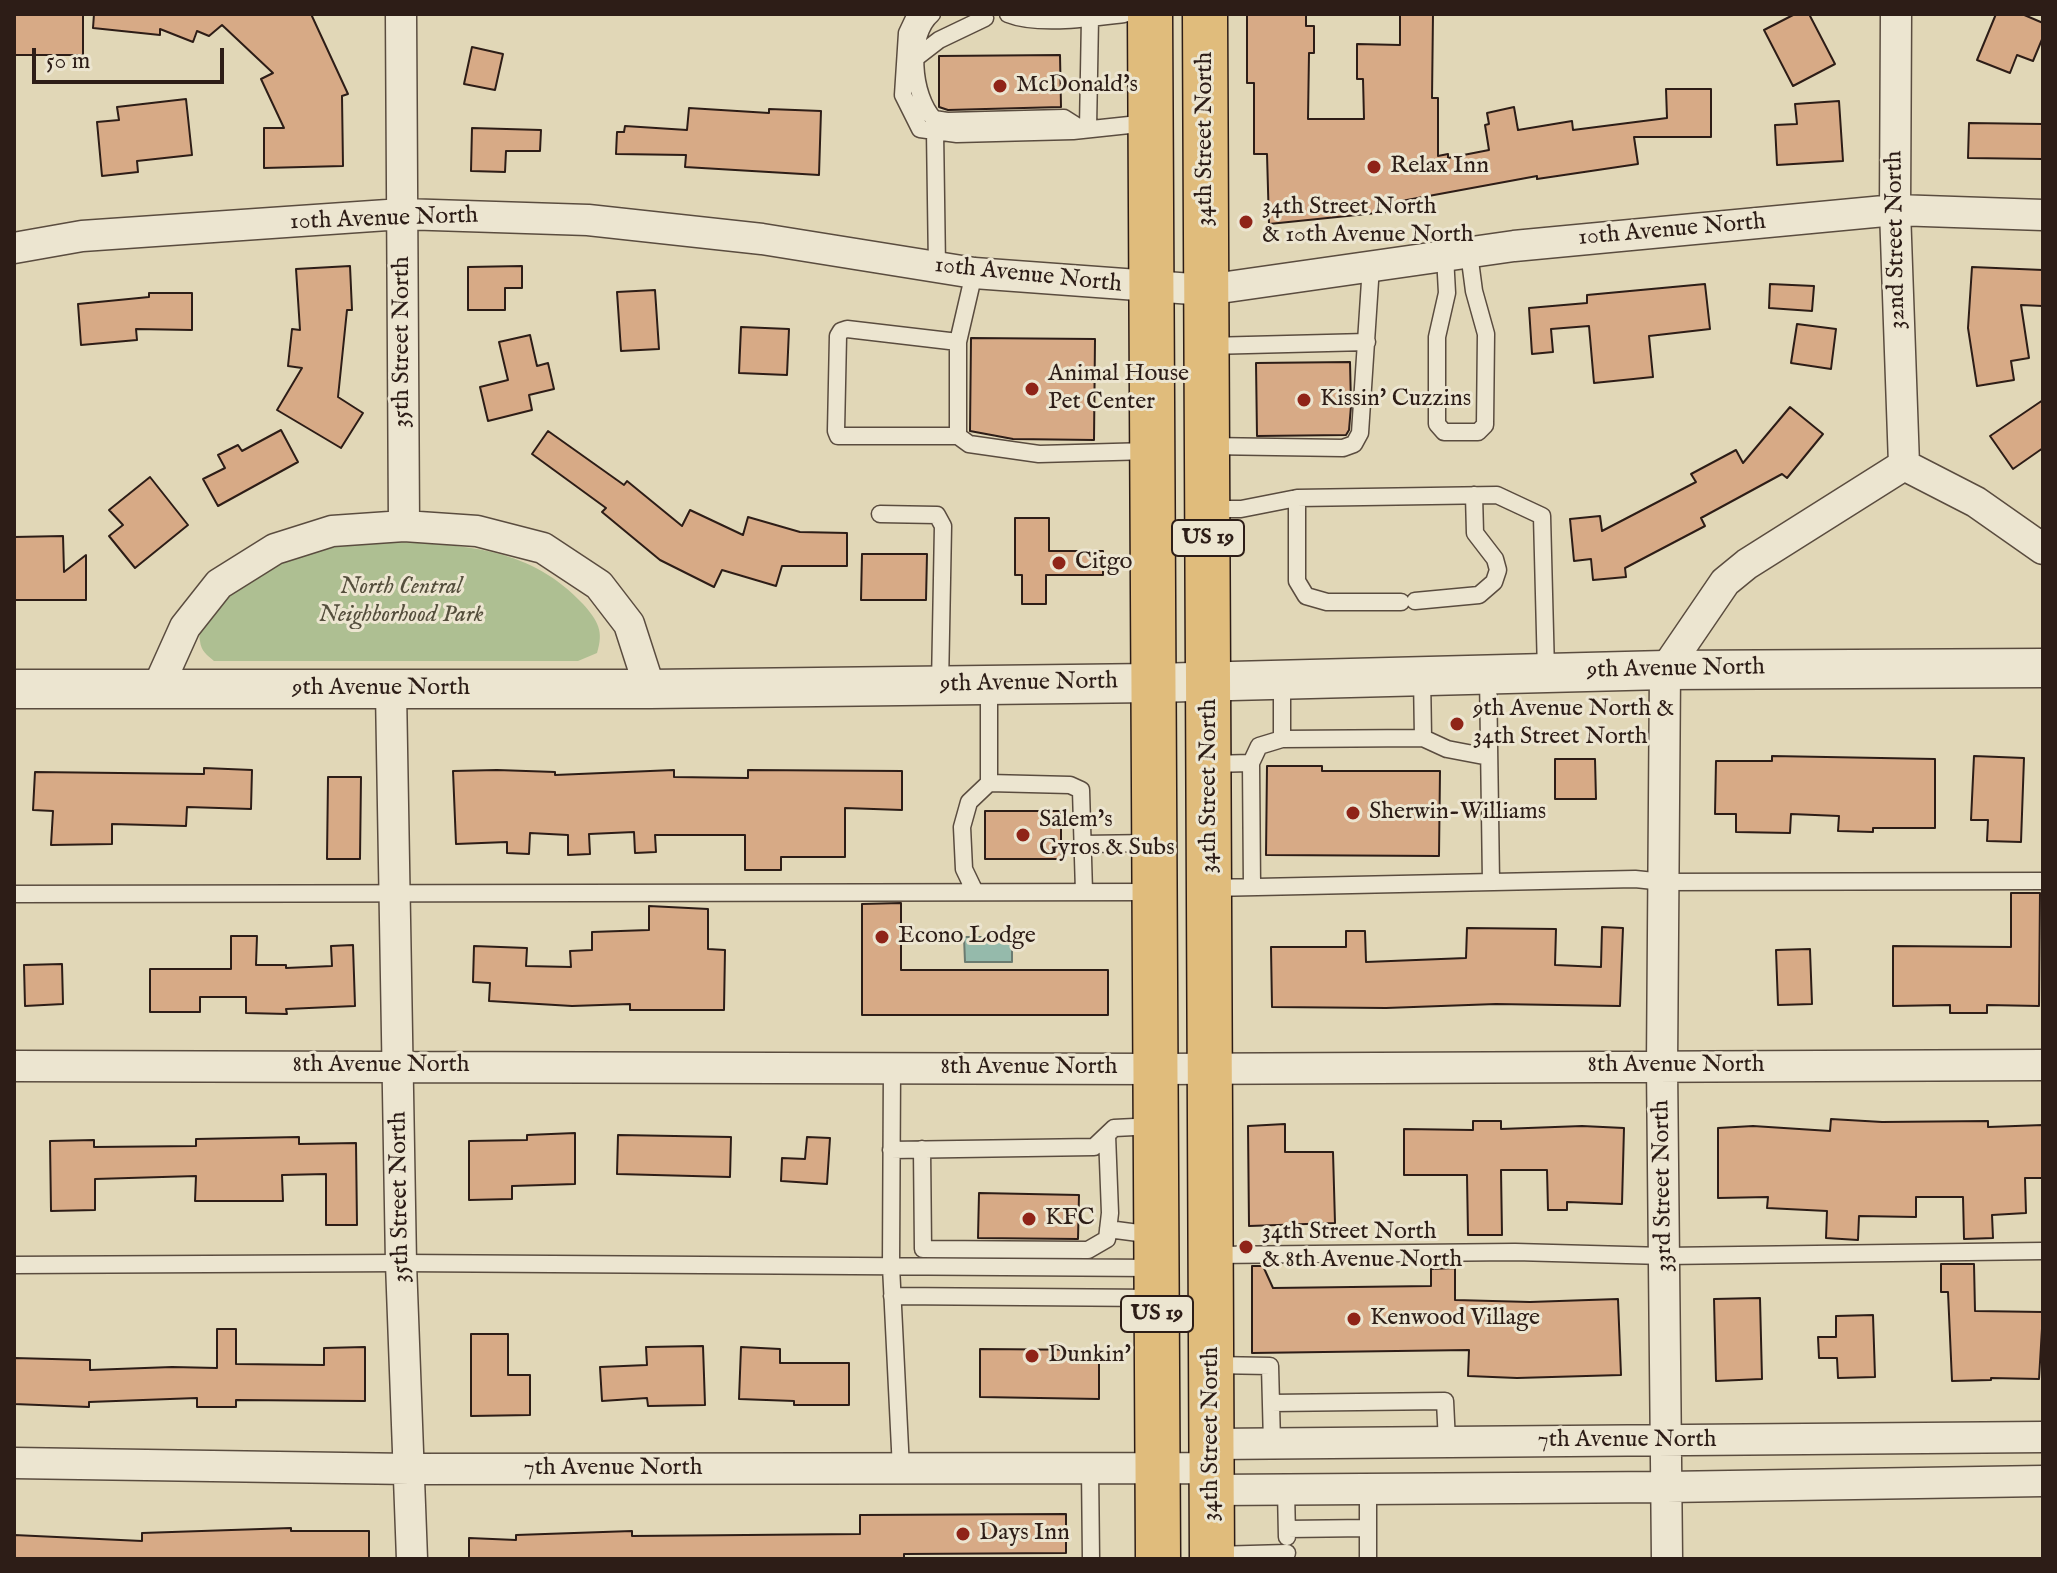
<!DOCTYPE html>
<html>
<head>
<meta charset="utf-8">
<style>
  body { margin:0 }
  #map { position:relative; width:2057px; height:1573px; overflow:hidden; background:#e1d7b7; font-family:"IM FELL English",serif }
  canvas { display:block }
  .frame { position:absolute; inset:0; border:16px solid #2d1d17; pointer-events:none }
  .scale { position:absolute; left:32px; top:48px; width:192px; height:36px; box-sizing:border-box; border:4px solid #2d1d17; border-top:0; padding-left:10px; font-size:24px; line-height:28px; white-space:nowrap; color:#2d1d17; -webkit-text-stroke:6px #ece5d0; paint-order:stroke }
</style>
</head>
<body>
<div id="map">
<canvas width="2057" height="1573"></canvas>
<div class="frame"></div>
<div class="scale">50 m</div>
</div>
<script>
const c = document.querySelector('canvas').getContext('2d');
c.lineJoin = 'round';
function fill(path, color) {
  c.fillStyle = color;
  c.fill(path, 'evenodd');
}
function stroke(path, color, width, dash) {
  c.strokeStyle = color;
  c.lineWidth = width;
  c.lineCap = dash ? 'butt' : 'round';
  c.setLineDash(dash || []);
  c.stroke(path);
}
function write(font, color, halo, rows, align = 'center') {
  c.font = font + ' "IM FELL English",serif';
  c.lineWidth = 6;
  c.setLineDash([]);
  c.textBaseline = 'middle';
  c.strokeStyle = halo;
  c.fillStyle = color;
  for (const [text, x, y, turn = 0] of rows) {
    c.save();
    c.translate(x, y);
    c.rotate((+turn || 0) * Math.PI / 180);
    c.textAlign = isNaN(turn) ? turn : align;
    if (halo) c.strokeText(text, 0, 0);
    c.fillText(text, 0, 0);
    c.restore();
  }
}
fill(new Path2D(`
  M 399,542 C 468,545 532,549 583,604 C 598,621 604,631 597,653 L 578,661 L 214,661 C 207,655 201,651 200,641 C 194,609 268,568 294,558 C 327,545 363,543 399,542 Z`), '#aebf92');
const water = new Path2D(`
  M 964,937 L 1012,937 L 1012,962 L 965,962 Z`);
fill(water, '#95baab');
stroke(water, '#6b7b70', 2);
const building = new Path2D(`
  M 14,14 L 83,14 L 83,55 L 14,55 Z
  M 94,14 L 311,14 L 348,94 L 342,96 L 343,166 L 264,168 L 264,128 L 284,128 L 261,79 L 273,73 L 222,25 L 209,36 L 197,31 L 193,42 L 160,29 L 160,35 L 93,28 Z
  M 1247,14 L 1306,14 L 1306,26 L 1314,26 L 1314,53 L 1309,53 L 1308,119 L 1364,119 L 1363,79 L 1357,79 L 1357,44 L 1400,45 L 1400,14 L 1433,14 L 1432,98 L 1438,98 L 1438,156 L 1448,154 L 1448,158 L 1489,150 L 1485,125 L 1489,124 L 1487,113 L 1514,107 L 1518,130 L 1572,121 L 1573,130 L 1667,118 L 1666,89 L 1711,89 L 1711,137 L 1634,137 L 1638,164 L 1537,179 L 1537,176 L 1396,202 L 1396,211 L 1269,224 L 1267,154 L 1254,154 L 1254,83 L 1247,83 Z
  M 1795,14 L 1809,14 L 1835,64 L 1793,86 L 1764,30 Z
  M 1996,14 L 2022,14 L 2043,23 L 2043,37 L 2033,61 L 2017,55 L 2010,73 L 1977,60 Z
  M 472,47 L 503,54 L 495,90 L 464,84 Z
  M 1060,55 L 1061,107 L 948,110 L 939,107 L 939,56 Z
  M 186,99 L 192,155 L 137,161 L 138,172 L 102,176 L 97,122 L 119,120 L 117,107 Z
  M 1839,101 L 1843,161 L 1777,165 L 1775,125 L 1797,124 L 1795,104 Z
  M 689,108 L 769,113 L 769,109 L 821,111 L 819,175 L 685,167 L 686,155 L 616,154 L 617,132 L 624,132 L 625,126 L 687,130 Z
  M 1969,123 L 2043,124 L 2043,159 L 1968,158 Z
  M 472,128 L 541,130 L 540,151 L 506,151 L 505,172 L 471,171 Z
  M 350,266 L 352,310 L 347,310 L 338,397 L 363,413 L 341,448 L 277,410 L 302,368 L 288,366 L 292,329 L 300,330 L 296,269 Z
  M 522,266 L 522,288 L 505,288 L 505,310 L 468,310 L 468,267 Z
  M 1972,267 L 2043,270 L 2043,306 L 2021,305 L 2029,358 L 2011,361 L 2014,380 L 1977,386 L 1968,328 Z
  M 1705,284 L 1710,329 L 1649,336 L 1653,377 L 1594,383 L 1589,326 L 1551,329 L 1553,352 L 1532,354 L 1529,308 L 1587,303 L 1587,295 Z
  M 1770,284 L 1814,286 L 1812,311 L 1769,308 Z
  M 655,290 L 659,349 L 621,351 L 617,292 Z
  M 149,293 L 192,293 L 192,330 L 136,329 L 137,340 L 81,345 L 78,304 L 149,297 Z
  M 1797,324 L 1836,329 L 1831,369 L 1791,363 Z
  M 741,327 L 789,329 L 787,375 L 739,373 Z
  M 530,335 L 537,366 L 548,363 L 554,389 L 529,395 L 532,410 L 488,421 L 480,387 L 508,380 L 499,342 Z
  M 971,338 L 1095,339 L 1094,440 L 1013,439 L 970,431 Z
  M 1350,362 L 1351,406 L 1349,430 L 1346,435 L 1257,436 L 1256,363 Z
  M 2043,400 L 2043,448 L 2013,469 L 1990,436 Z
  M 1790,407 L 1823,434 L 1787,478 L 1782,474 L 1701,518 L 1705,526 L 1625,568 L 1626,577 L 1593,580 L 1591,559 L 1574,561 L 1570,519 L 1600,516 L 1602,531 L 1696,482 L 1691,474 L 1736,450 L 1743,463 Z
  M 281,430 L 298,462 L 218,506 L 203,479 L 225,468 L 218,455 L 238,445 L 242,451 Z
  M 548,431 L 624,485 L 627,481 L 682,526 L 690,510 L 743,535 L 748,517 L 800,532 L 847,533 L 847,566 L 782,566 L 776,586 L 722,570 L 714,587 L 660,560 L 602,512 L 606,508 L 532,454 Z
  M 150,477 L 188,525 L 135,568 L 109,536 L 123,525 L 109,510 Z
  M 1015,518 L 1049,518 L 1049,551 L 1103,551 L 1103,575 L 1046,575 L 1046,604 L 1022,604 L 1022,575 L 1015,575 Z
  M 63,536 L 64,572 L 86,555 L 86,600 L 14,600 L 14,537 Z
  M 862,554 L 927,554 L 926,600 L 861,600 Z
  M 1772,756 L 1935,759 L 1935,828 L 1873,828 L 1873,832 L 1838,831 L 1839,816 L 1791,814 L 1790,833 L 1736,832 L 1736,814 L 1715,814 L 1716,761 L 1772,761 Z
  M 1974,756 L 2024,758 L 2021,842 L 1987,841 L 1988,820 L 1971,820 Z
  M 1555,759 L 1595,759 L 1596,799 L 1555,799 Z
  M 1267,766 L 1322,766 L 1322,771 L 1440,771 L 1439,856 L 1266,855 Z
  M 204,768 L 252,770 L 251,809 L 187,807 L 186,826 L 112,824 L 112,844 L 51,845 L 53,811 L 33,810 L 35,772 L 204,774 Z
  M 497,770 L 555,772 L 555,775 L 674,770 L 674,777 L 748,778 L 748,770 L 902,771 L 902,810 L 845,808 L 845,857 L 781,857 L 781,870 L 745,870 L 745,835 L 655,835 L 656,852 L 635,853 L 634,832 L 589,834 L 590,854 L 568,855 L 568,835 L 530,833 L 529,854 L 507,853 L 507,842 L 456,844 L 453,771 Z
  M 328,777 L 361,777 L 360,859 L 327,859 Z
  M 985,811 L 1061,811 L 1061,859 L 985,859 Z
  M 2011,893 L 2040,893 L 2039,1006 L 1987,1005 L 1987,1013 L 1950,1013 L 1950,1005 L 1893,1006 L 1893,946 L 2011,947 Z
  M 901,903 L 901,970 L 1108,970 L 1108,1015 L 862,1015 L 862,904 Z
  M 649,906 L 708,909 L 708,949 L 725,950 L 724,1010 L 630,1010 L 630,1004 L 572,1006 L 489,1001 L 490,983 L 473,982 L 474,946 L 527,948 L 526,966 L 571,967 L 570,951 L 592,950 L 592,932 L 649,930 Z
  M 1602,927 L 1623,928 L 1620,1006 L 1496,1004 L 1386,1008 L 1272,1007 L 1271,947 L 1346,947 L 1346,931 L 1365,931 L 1366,962 L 1466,958 L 1467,928 L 1556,929 L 1555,965 L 1601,967 Z
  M 231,936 L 257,936 L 256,965 L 286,965 L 286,968 L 332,966 L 331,946 L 353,945 L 355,1006 L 286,1009 L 287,1014 L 246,1013 L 246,997 L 200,997 L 200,1012 L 150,1012 L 150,969 L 231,969 Z
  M 1810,949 L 1812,1004 L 1778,1005 L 1776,950 Z
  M 62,964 L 63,1004 L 25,1006 L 24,965 Z
  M 1831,1119 L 1882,1122 L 1988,1121 L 1988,1127 L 2043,1125 L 2043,1178 L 2025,1178 L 2026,1213 L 1992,1215 L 1993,1238 L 1964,1239 L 1963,1197 L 1916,1197 L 1916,1217 L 1859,1216 L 1858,1240 L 1826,1238 L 1827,1211 L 1767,1208 L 1768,1197 L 1718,1198 L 1718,1128 L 1753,1126 L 1830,1131 Z
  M 1473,1121 L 1501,1121 L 1501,1129 L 1582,1126 L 1624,1128 L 1622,1204 L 1567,1202 L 1567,1210 L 1548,1210 L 1547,1170 L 1501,1170 L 1502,1235 L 1468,1235 L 1467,1175 L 1404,1175 L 1404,1129 L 1473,1130 Z
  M 1285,1124 L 1285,1152 L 1333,1152 L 1335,1223 L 1249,1226 L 1248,1126 Z
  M 575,1133 L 575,1184 L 512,1186 L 512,1199 L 469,1200 L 469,1141 L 527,1140 L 527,1135 Z
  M 618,1135 L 731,1137 L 730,1177 L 617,1174 Z
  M 299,1137 L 299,1144 L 356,1143 L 357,1225 L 326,1225 L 326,1174 L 282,1175 L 283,1201 L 195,1201 L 196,1176 L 95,1179 L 95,1210 L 51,1211 L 50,1141 L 94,1140 L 94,1147 L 196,1146 L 196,1139 Z
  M 807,1137 L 830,1138 L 827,1184 L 781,1181 L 782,1158 L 805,1159 Z
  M 979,1193 L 1079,1195 L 1078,1239 L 978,1238 Z
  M 1941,1264 L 1974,1264 L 1975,1311 L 2043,1312 L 2039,1379 L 1991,1378 L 1991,1380 L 1952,1381 L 1948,1292 L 1941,1292 Z
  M 1252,1266 L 1263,1266 L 1273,1288 L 1431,1286 L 1431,1269 L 1455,1268 L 1455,1300 L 1530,1302 L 1618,1299 L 1621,1375 L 1517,1378 L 1468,1376 L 1469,1350 L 1252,1353 Z
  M 1760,1298 L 1762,1379 L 1716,1381 L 1714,1299 Z
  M 1873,1315 L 1875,1377 L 1838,1378 L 1837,1358 L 1819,1358 L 1818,1337 L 1836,1337 L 1836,1316 Z
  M 217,1329 L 236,1329 L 236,1364 L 324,1365 L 324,1348 L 365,1347 L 365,1401 L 236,1400 L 236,1407 L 197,1407 L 197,1398 L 89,1402 L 89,1407 L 14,1404 L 14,1358 L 90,1360 L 90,1370 L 172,1367 L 217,1368 Z
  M 471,1334 L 508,1334 L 508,1375 L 530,1375 L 530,1415 L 471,1416 Z
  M 703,1346 L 705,1405 L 648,1406 L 647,1398 L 602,1401 L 600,1367 L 647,1365 L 646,1347 Z
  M 741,1347 L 780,1349 L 780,1363 L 849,1363 L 849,1405 L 794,1405 L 794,1401 L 739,1399 Z
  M 980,1349 L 1099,1350 L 1099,1399 L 980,1397 Z
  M 1066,1514 L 1066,1553 L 904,1554 L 904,1559 L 469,1559 L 469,1538 L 516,1540 L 516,1535 L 632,1531 L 632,1536 L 860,1534 L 860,1515 Z
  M 291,1528 L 291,1531 L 369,1531 L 369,1559 L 14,1559 L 14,1535 L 142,1541 L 142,1533 Z`);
fill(building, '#d7aa86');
stroke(building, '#2d1d17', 2);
const service = new Path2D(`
  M 916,14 L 907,33 L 903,95 L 920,129 L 957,134 L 1073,131 L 1148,123
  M 932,14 C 907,35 912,96 934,119 L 947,121 L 1064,118 L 1083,130
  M 1008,14 C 1038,26 1091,18 1124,14
  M 917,57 L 939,40 L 985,18
  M 1088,128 L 1090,18
  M 935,131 L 937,267
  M 1445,256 L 1447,293 L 1437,337 L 1437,424 L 1444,432 L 1478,432 L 1485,425 L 1486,334 L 1474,291 L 1469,253
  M 958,342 L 847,329 L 841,331 L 838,336 L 836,431 L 838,436 L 958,436 L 969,444 L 1039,454 L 1150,451
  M 1208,346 L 1367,342
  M 958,436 L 958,342 L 974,273
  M 1208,446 L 1343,448 L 1354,444 L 1360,433 L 1371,266
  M 1297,498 L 1297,581 L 1306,596 L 1327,602 L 1401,602
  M 1210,509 L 1241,509 L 1297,498 L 1497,495 L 1542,516 L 1546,672
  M 880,514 L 937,515 L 943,526 L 940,685
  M 1415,601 L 1479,595 L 1494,582 L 1498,570 L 1495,559 L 1475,533 L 1474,495
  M 1488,674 L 1491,882
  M 1422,675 L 1423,738 L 1447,749 L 1489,757
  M 989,685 L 989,783
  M 1282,739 L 1282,678
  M 1210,764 L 1251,763
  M 1083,844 L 1153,843
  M 1252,887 L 1251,763 L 1259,746 L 1282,739 L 1423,738
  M 1210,888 L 1635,879 L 1664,882 L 2043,881
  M 975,892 L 964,869 L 962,827 L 969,802 L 989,783 L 1070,785 L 1081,790 L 1084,892
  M 14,894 L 1152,892
  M 892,1067 L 891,1266 L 901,1469
  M 922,1149 L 923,1249 L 1088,1250 L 1107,1239 L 1110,1213 L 1107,1135
  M 891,1150 L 1094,1147 L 1114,1128 L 1155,1126
  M 1108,1229 L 1154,1235
  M 1213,1255 L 1515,1252 L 1664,1256 L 2043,1251
  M 14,1265 L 401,1263 L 1155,1268
  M 892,1296 L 1155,1298
  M 1213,1365 L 1270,1366 L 1272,1443
  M 1271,1403 L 1445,1401 L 1447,1442
  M 1090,1468 L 1091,1559
  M 1368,1489 L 1368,1559
  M 1286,1490 L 1287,1537
  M 1287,1529 L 1368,1528
  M 1214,1555 L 1287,1553`);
const minor = new Path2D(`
  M 1896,14 L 1895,210 L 1904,465
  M 14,248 L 82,236 L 402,214 L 588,220 L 762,239 L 974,273 L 1206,290 L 1514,246 L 1895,210 L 2043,215
  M 404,526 L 477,531 L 543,548 L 599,585 L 629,624 L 650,689
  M 158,687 L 185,627 L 219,584 L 275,549 L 332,531 L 404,526 L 401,14
  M 391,691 L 401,1263 L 412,1559
  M 14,1066 L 1156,1069 L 2043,1065
  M 1212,1444 L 2043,1437
  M 14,1463 L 410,1469 L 1212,1468
  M 1212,1490 L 1667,1487 L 2043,1481
  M 1667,1559 L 1662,1066 L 1665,670 L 1725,582 L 1747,564 L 1904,465 L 1976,502 L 2043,549`);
const tertiary = new Path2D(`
  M 14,689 L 650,689 L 1153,683 L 1665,670 L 2043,668`);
const trunk = new Path2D(`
  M 1150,14 L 1158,1559
  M 1205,14 L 1212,1559`);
stroke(service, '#5a4c3f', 19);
stroke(minor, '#5a4c3f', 33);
stroke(tertiary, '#5a4c3f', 41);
stroke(trunk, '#2d1d17', 47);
stroke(service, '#ece5d0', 16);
stroke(minor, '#ece5d0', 30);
stroke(tertiary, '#ece5d0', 38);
stroke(trunk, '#e0bc7c', 44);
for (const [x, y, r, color] of [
  [1000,86,8,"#8f2418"],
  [1374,167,8,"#8f2418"],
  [1246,222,8,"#8f2418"],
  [1032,389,8,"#8f2418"],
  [1304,400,8,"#8f2418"],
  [1059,563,8,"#8f2418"],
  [1457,724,8,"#8f2418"],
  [1353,813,8,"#8f2418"],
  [1023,835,8,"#8f2418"],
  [882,937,8,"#8f2418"],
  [1029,1219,8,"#8f2418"],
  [1246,1247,8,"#8f2418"],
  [1354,1319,8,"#8f2418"],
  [1032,1356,8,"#8f2418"],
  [963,1534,8,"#8f2418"]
]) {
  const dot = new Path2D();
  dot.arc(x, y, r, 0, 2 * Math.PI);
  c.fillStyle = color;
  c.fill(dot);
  stroke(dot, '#ece5d0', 3);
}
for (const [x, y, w] of [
  [1208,538,72],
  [1157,1314,72]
]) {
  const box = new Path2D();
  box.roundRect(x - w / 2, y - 18, w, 36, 6);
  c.fillStyle = '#ece5d0';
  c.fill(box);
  stroke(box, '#2d1d17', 2);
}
write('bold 22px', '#2d1d17', null, [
  ["US 19",1208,538],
  ["US 19",1157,1314]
]);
write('24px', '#2d1d17', '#ece5d0', [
  ["McDonald's",1016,86],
  ["Relax Inn",1390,167],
  ["34th Street North",1262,208],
  ["& 10th Avenue North",1262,236],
  ["Animal House",1048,375],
  ["Pet Center",1048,403],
  ["Kissin' Cuzzins",1320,400],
  ["Citgo",1075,563],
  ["9th Avenue North &",1473,710],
  ["34th Street North",1473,738],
  ["Sherwin-Williams",1369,813],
  ["Salem's",1039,821],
  ["Gyros & Subs",1039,849],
  ["Econo Lodge",898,937],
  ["KFC",1045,1219],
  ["34th Street North",1262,1233],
  ["& 8th Avenue North",1262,1261],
  ["Kenwood Village",1370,1319],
  ["Dunkin'",1048,1356],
  ["Days Inn",979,1534]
], 'left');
write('24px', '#2d1d17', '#ece5d0', [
  ["34th Street North",1206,139,-90],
  ["10th Avenue North",384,220,-2],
  ["10th Avenue North",1672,231,-5],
  ["32nd Street North",1897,240,-91],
  ["10th Avenue North",1028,276,6],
  ["35th Street North",403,342,-90],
  ["9th Avenue North",1676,670,-1],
  ["9th Avenue North",1029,684,-1],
  ["9th Avenue North",381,689],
  ["34th Street North",1210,786,-90],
  ["8th Avenue North",381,1066],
  ["8th Avenue North",1676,1066],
  ["8th Avenue North",1029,1068],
  ["33rd Street North",1664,1186,-91],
  ["35th Street North",401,1197,-91],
  ["34th Street North",1212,1434,-90],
  ["7th Avenue North",1627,1441],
  ["7th Avenue North",613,1469]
]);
write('italic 24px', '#544e3c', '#ece5d0', [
  ["North Central",401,588],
  ["Neighborhood Park",401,616]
]);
</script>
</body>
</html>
